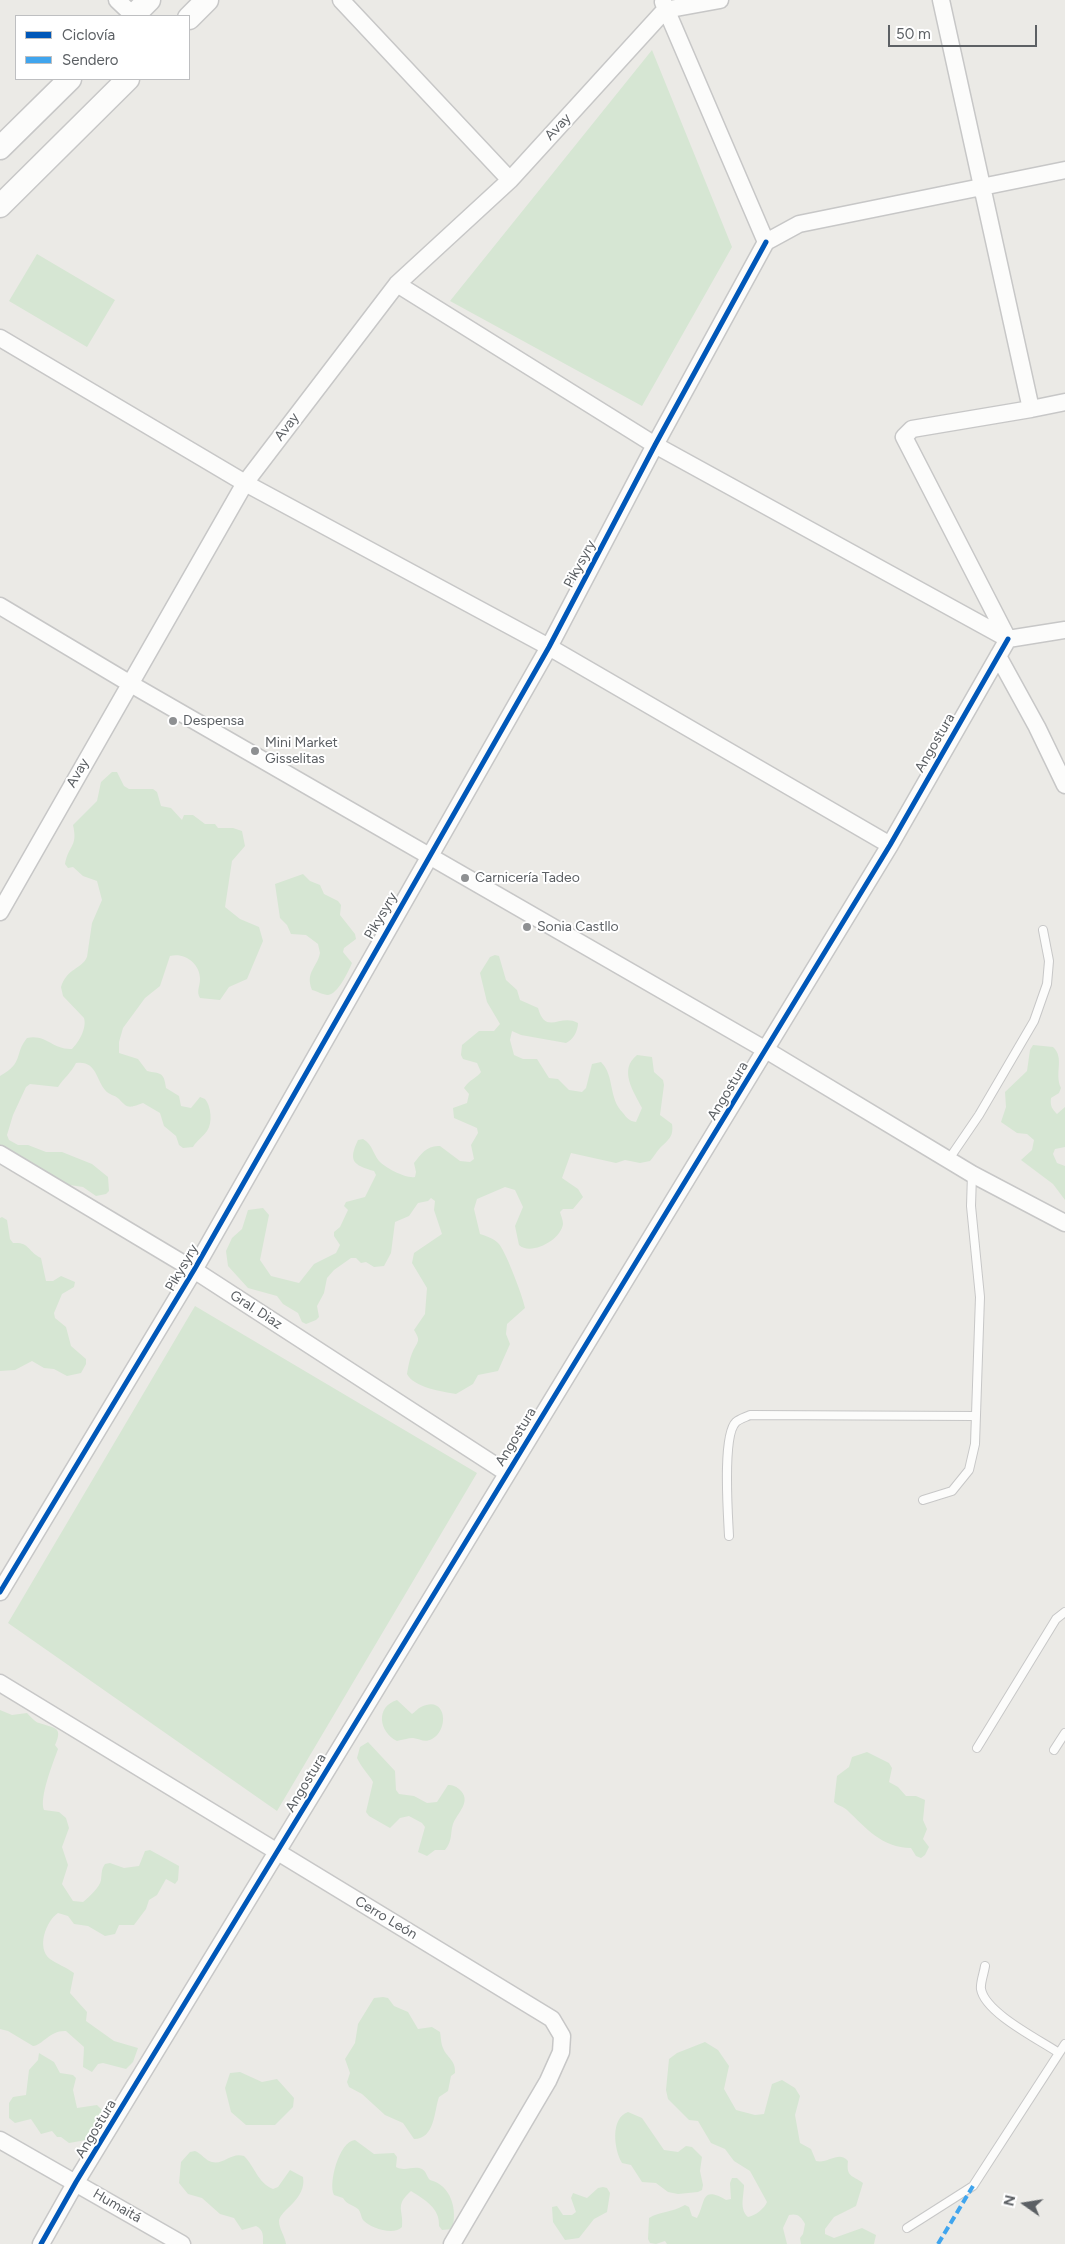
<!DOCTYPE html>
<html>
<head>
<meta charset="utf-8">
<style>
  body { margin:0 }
  #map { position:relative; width:1065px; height:2244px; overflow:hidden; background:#ebeae6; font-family:Figtree,sans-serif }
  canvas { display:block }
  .legend { position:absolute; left:15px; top:15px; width:175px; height:65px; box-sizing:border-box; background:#fff; border:1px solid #bebfc1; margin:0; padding:6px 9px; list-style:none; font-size:15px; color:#5c6064 }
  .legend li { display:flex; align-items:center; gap:10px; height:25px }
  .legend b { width:25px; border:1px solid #bebfc1 }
  .north { position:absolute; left:1000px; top:2179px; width:50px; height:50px; -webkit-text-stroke:4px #fff; paint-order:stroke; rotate:283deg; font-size:14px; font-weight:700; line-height:20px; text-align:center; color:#5c6064 }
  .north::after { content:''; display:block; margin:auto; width:18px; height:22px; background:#5c6064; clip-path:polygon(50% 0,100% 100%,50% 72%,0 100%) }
  .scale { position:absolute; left:888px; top:25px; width:149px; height:22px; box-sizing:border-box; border:2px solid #5c6064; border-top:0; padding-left:6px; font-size:15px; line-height:18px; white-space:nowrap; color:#5c6064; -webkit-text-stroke:4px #fff; paint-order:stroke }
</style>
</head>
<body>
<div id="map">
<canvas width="1065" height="2244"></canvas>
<ul class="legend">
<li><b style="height:6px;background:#0057b8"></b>Ciclovía</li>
<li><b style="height:6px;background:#40a5ee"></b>Sendero</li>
</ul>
<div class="north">N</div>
<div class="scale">50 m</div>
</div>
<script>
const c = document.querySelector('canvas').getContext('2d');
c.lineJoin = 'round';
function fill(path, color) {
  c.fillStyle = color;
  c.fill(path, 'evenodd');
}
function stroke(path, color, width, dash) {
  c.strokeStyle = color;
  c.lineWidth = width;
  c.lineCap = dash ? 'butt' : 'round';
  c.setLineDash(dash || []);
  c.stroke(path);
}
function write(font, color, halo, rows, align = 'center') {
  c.font = font + ' Figtree,sans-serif';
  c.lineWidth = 4;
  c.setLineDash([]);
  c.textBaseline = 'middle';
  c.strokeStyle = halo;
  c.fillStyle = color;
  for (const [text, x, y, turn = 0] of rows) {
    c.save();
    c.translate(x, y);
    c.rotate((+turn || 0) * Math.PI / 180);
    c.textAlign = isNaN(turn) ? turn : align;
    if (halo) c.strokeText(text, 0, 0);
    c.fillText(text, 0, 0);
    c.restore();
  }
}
fill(new Path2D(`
  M 652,50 L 732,247 L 642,406 L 450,301 Z
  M 37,254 L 115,300 L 87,347 L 9,301 Z
  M 112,772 L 117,772 L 124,786 L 129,789 L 153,789 L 157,792 L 161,806 L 171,808 L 182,820 L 184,815 L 193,815 L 205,824 L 215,824 L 218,828 L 233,828 L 242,831 L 245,846 L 232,861 L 225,907 L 240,919 L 259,927 L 263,941 L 247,979 L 229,987 L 220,1000 L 200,998 C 196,991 200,987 200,979 C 200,963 184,952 170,956 L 160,986 L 145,998 L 123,1028 L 119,1042 L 119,1053 L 138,1059 L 147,1071 C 160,1074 164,1071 166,1088 L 179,1096 L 181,1106 L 191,1108 L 200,1097 L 205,1099 C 211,1106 213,1123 207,1131 C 203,1137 197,1140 193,1147 L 183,1148 L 179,1145 L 176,1136 L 164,1126 L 160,1113 L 143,1103 C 129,1108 128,1109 119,1099 C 115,1095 109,1095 105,1090 C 96,1079 96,1060 76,1063 C 71,1073 64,1078 58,1087 L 30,1084 L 26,1087 L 13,1115 L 7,1135 L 9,1140 L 18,1145 L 28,1145 L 46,1152 L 62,1152 L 92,1164 L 108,1177 L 109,1191 L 106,1194 L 96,1196 L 83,1187 L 63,1184 L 0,1148 L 0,1076 C 24,1063 14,1054 27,1038 C 47,1034 52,1050 72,1049 C 79,1042 87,1028 84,1018 L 63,996 L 61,987 C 67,968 82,969 87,957 L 92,923 L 102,900 L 97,881 L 83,876 L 73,867 L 68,868 L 65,864 C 69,844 78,847 73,825 L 97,801 L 101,782 Z
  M 303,874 L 310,881 L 320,885 L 324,894 L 338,901 L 341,905 L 340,915 L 355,934 L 356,939 L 344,948 L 343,952 L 352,963 C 348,972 338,994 328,995 C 323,995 317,991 312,990 C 305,972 317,968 320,953 L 318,944 L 306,935 L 291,934 L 287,925 L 280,918 L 275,884 Z
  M 495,955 L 499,956 L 506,980 L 517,990 L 520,1000 L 538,1008 C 546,1036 560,1013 578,1023 C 578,1031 573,1040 566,1043 L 521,1035 L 512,1031 L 510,1040 L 514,1055 L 523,1059 L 537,1059 L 549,1078 L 558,1079 L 569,1090 L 582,1092 L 586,1088 L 592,1064 L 601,1062 C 615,1076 608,1098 623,1113 C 627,1118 629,1121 636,1122 L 642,1108 C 634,1092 618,1070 637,1055 L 652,1057 L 654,1072 L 663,1080 L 664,1085 L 660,1115 L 672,1124 C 674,1137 668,1140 660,1148 C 656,1152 654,1157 650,1161 L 640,1163 L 625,1160 L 616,1163 L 571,1153 L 562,1178 L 578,1189 L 583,1197 L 573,1209 L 563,1209 L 560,1212 C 561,1216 563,1220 563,1224 C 561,1240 531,1256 519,1245 L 515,1226 L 523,1207 L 515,1190 L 505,1187 L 477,1199 L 474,1209 L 480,1234 C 486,1236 493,1238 498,1243 C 505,1249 523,1297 525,1308 L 507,1324 L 506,1334 L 510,1344 L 498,1371 L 478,1375 L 473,1384 L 456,1394 C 443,1392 413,1387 407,1374 C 408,1367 410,1357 413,1351 C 418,1341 421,1341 414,1330 L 425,1314 L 427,1288 L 412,1263 L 414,1253 L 442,1234 L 434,1210 L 435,1201 L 431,1198 L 428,1201 L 418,1203 L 409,1216 L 395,1222 L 391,1253 L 384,1266 L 374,1267 L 366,1262 L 361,1263 L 356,1258 L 351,1258 L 334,1270 L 327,1278 L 324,1293 L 317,1306 L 319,1317 L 316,1320 L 306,1324 L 302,1322 L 298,1313 L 283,1304 L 277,1296 L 248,1288 L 228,1266 L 226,1251 L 232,1238 L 242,1229 L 248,1210 L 263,1208 L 269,1215 L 260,1260 L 271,1276 L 299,1283 L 314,1264 L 336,1253 L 340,1245 L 334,1236 L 334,1232 L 340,1227 L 348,1210 L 344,1206 L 346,1202 L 365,1197 L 376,1175 L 374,1171 C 353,1165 348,1161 358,1140 L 363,1139 C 373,1145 372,1152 379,1161 C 384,1167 406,1179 415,1177 L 416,1172 L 414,1163 C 421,1154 427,1145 440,1146 L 460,1161 L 470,1162 L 474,1159 L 471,1145 L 478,1133 L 477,1128 L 454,1118 L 453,1108 L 467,1103 L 469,1094 L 464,1088 C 470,1079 477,1078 481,1072 L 477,1063 L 463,1059 L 461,1055 L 462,1045 L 479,1031 L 494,1031 L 500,1024 L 487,1002 L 480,973 L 490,957 Z
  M 1033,1045 L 1053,1047 C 1065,1058 1054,1073 1061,1088 L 1059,1093 L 1051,1098 C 1050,1106 1052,1109 1057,1114 L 1065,1107 L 1065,1147 L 1055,1149 L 1053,1154 L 1057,1163 L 1065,1166 L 1065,1200 L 1053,1184 L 1021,1160 L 1032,1150 L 1034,1140 L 1027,1134 L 1017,1133 L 1001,1122 L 1006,1107 L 1005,1092 L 1027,1071 L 1030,1050 Z
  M 2,1217 L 7,1220 L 10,1239 L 13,1243 C 30,1242 26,1250 41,1258 L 46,1281 L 53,1281 L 61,1276 L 75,1282 L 74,1287 L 62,1294 L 54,1313 L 55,1318 L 66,1327 L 71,1346 L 86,1359 L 86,1364 L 81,1373 L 67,1376 L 54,1369 L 44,1368 L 32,1361 L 15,1370 L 0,1371 L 0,1218 Z
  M 195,1306 L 477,1473 L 277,1811 L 8,1623 Z
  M 397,1700 L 412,1714 C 415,1712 418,1708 421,1707 C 446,1694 450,1729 432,1739 C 425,1743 420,1739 413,1738 C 408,1738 402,1740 397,1741 C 379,1732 375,1707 397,1700 Z
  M 0,1710 L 12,1715 L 27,1713 C 30,1716 35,1722 39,1723 C 53,1728 64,1726 55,1745 L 58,1749 C 53,1763 39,1798 44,1810 L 59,1812 L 66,1818 L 69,1828 L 62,1847 L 68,1865 L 62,1884 L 73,1901 L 83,1902 C 89,1897 100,1887 101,1880 C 102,1873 101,1870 105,1864 L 110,1863 L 124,1868 L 139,1866 L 145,1851 L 150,1850 L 179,1866 L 178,1880 L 175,1884 L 166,1879 L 157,1895 L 149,1900 L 146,1909 L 134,1925 L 119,1925 L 115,1934 L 105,1936 L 88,1926 L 74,1924 L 68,1916 L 58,1913 C 46,1921 36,1948 50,1959 C 57,1964 66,1967 74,1973 L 70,1993 L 87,2012 L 86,2021 L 114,2041 L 138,2048 L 133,2062 L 126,2069 L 103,2063 L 98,2064 L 92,2072 L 83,2067 L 84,2047 L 66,2031 C 50,2030 43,2045 33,2046 L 8,2031 L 0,2029 Z
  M 368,1742 L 395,1771 L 396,1790 L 399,1794 L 414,1796 L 427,1803 L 437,1802 L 448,1785 C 453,1785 455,1786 459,1789 C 473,1801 457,1813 453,1824 C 450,1833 453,1840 445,1850 L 435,1850 L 427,1856 L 418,1852 L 425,1827 L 422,1823 L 409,1816 L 400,1818 L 390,1828 L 369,1816 L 366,1812 L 373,1782 C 370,1776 361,1767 357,1758 L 360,1747 Z
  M 867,1752 L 889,1763 L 892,1768 L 889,1782 L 898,1787 L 906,1796 L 916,1796 L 925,1800 L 923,1820 L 927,1829 L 923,1839 L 929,1847 L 925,1855 L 921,1858 L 916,1856 L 911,1848 C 882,1848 866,1828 847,1810 C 843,1806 838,1806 834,1802 L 837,1776 L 849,1767 L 852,1757 Z
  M 383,1997 L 388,1998 L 394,2006 L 408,2012 L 418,2029 L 432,2027 L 440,2032 C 441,2037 441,2044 443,2048 C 447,2058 456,2060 455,2073 L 451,2076 L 448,2091 L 439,2097 C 434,2111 435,2139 414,2139 L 403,2123 L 385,2115 L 362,2094 L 349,2087 L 347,2082 L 350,2073 L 345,2059 L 355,2043 L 358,2024 L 374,1998 Z
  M 705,2042 L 718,2050 L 729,2066 L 724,2089 L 736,2110 L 755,2115 L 764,2114 L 772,2084 L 782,2080 L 795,2088 L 800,2096 L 795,2115 L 800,2143 L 811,2149 L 816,2161 C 828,2164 839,2150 848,2161 C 846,2177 852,2175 863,2183 L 856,2206 L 834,2217 L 825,2229 L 825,2234 L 834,2238 L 862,2228 L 876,2235 L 874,2244 L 801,2244 L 800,2238 L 803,2234 L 805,2224 C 801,2216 797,2213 789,2215 L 783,2228 L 787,2244 L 667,2244 L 665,2241 L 656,2244 L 650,2243 L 648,2239 L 649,2218 C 660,2211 671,2213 685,2205 L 689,2207 L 692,2216 L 697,2218 C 706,2203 700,2185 726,2200 L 731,2199 L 730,2183 L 732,2178 L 737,2178 L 744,2185 C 744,2196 739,2209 748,2217 C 755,2216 765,2208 767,2202 L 750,2171 L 734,2161 L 725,2149 L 711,2143 L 698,2121 L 689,2120 L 668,2099 L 666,2090 L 669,2059 L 677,2053 Z
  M 39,2053 L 54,2062 L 60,2073 L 73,2075 L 76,2078 L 73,2090 L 77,2108 L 97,2105 L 102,2110 L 95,2125 L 96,2129 L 92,2139 L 69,2143 L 61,2137 L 57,2137 L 52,2131 L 41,2134 L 31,2119 L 15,2123 L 9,2118 L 9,2103 L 13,2097 L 26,2095 L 29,2070 L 38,2060 Z
  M 240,2072 L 262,2082 L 277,2079 L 294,2098 L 293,2107 L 275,2125 L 246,2125 L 231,2112 L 225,2088 L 230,2073 Z
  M 628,2112 L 642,2118 L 664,2150 L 678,2152 L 686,2146 L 692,2147 L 702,2157 L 700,2171 L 703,2185 L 702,2190 L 698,2192 L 678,2194 L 668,2192 L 656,2183 L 642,2182 L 631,2165 L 622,2163 C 614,2150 610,2118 628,2112 Z
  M 355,2140 L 374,2154 L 394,2153 L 397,2157 L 396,2167 C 405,2172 414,2165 422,2169 C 427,2172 426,2176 430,2180 C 451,2185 458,2210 452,2229 L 442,2230 L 439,2226 C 440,2208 425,2200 411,2191 C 394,2206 404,2210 402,2227 C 394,2236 370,2228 363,2220 C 361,2217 361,2212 358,2209 C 352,2204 347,2205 343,2198 L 334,2195 C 328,2184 339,2141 355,2140 Z
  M 195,2151 C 201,2153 206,2161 212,2162 C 224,2165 231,2152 244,2156 C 255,2167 258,2183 273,2189 L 278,2187 L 290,2170 L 303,2177 C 307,2199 280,2210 279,2221 C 279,2229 285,2236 286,2244 L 263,2244 C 263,2236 264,2230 256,2226 L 242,2230 L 234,2218 L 220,2214 L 202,2198 L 188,2194 L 179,2183 L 181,2162 L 190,2152 Z
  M 603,2187 L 607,2188 L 610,2193 L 607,2212 L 594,2219 L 579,2238 L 565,2240 L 553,2222 L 552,2207 L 557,2206 L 563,2215 L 572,2215 L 576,2212 L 571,2198 L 573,2193 L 587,2198 L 598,2188 Z`), '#d6e6d3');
const lane = new Path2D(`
  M 949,1159 L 979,1115 L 1034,1021 L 1047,984 L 1049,961 L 1043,930
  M 923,1500 L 952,1491 L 969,1470 L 975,1444 L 980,1297 L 971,1206 L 972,1174
  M 729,1536 C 728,1514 722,1435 736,1422 C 739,1419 746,1417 750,1415 L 975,1416
  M 977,1748 L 1056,1619 L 1065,1612
  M 1054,1750 L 1065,1733
  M 985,1966 C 984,1973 980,1983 981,1989 C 985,2013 1040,2040 1059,2053
  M 907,2228 L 973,2186 L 1065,2044`);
const street = new Path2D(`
  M 117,0 L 134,16
  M 341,0 L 510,180
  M 941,0 L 1031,409 L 1065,402
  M 663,2 L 766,242
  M 766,242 L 799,224 L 1065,170
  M 397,284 L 655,445 L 1008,639 L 1065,630
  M 0,338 L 245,483 L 549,647 L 890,845
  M 0,606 L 129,683 L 766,1050 L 972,1174 L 1065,1223
  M 1008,639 L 904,437 L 912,429 L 1031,409
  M 998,656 L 1037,727 L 1065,785
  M 0,912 L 245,483 L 397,284 L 510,180 L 665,10 L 720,0
  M 0,1154 L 194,1270 L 507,1473
  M 0,1592 L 194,1270 L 549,647 L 655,445 L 766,242
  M 0,1683 L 552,2019 L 562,2036 L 561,2052 L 548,2081 L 452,2244
  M 0,2140 L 182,2244
  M 41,2244 L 76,2182 L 890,845 L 1008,639`);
const secondary = new Path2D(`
  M 133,16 L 149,0
  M 189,18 L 207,0
  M 0,148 L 70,79
  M 0,206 L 128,79`);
stroke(lane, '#c7c7c7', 10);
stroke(street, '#c7c7c7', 19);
stroke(secondary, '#c7c7c7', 25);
stroke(lane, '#fcfcfb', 8);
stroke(street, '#fcfcfb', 16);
stroke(secondary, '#fcfcfb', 22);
stroke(new Path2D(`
  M 938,2244 L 973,2186`), '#40a5ee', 4, [8, 4]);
stroke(new Path2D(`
  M 0,1592 L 194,1270 L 549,647 L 655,445 L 766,242
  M 41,2244 L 76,2182 L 890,845 L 1008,639`), '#0057b8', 5);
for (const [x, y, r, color] of [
  [173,721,5,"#8e9092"],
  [255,751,5,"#8e9092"],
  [465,878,5,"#8e9092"],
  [527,927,5,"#8e9092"]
]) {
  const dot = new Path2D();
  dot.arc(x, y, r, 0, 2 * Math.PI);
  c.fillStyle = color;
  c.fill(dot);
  stroke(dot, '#fff', 2);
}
write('14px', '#5c6064', '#fff', [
  ["Avay",558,127,-47],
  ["Avay",287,427,-53],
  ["Pikysyry",580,564,-62],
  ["Angostura",935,743,-60],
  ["Avay",78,773,-61],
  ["Pikysyry",381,916,-60],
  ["Angostura",728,1091,-59],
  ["Pikysyry",182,1268,-60],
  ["Gral. Diaz",256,1310,33],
  ["Angostura",516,1437,-59],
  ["Angostura",306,1783,-59],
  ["Cerro León",386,1918,31],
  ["Angostura",96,2129,-59],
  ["Humaitá",117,2206,30]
]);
write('14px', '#5c6064', '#fff', [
  ["Despensa",183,721],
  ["Mini Market",265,743],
  ["Gisselitas",265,759],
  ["Carnicería Tadeo",475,878],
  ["Sonia Castllo",537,927]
], 'left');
</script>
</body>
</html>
